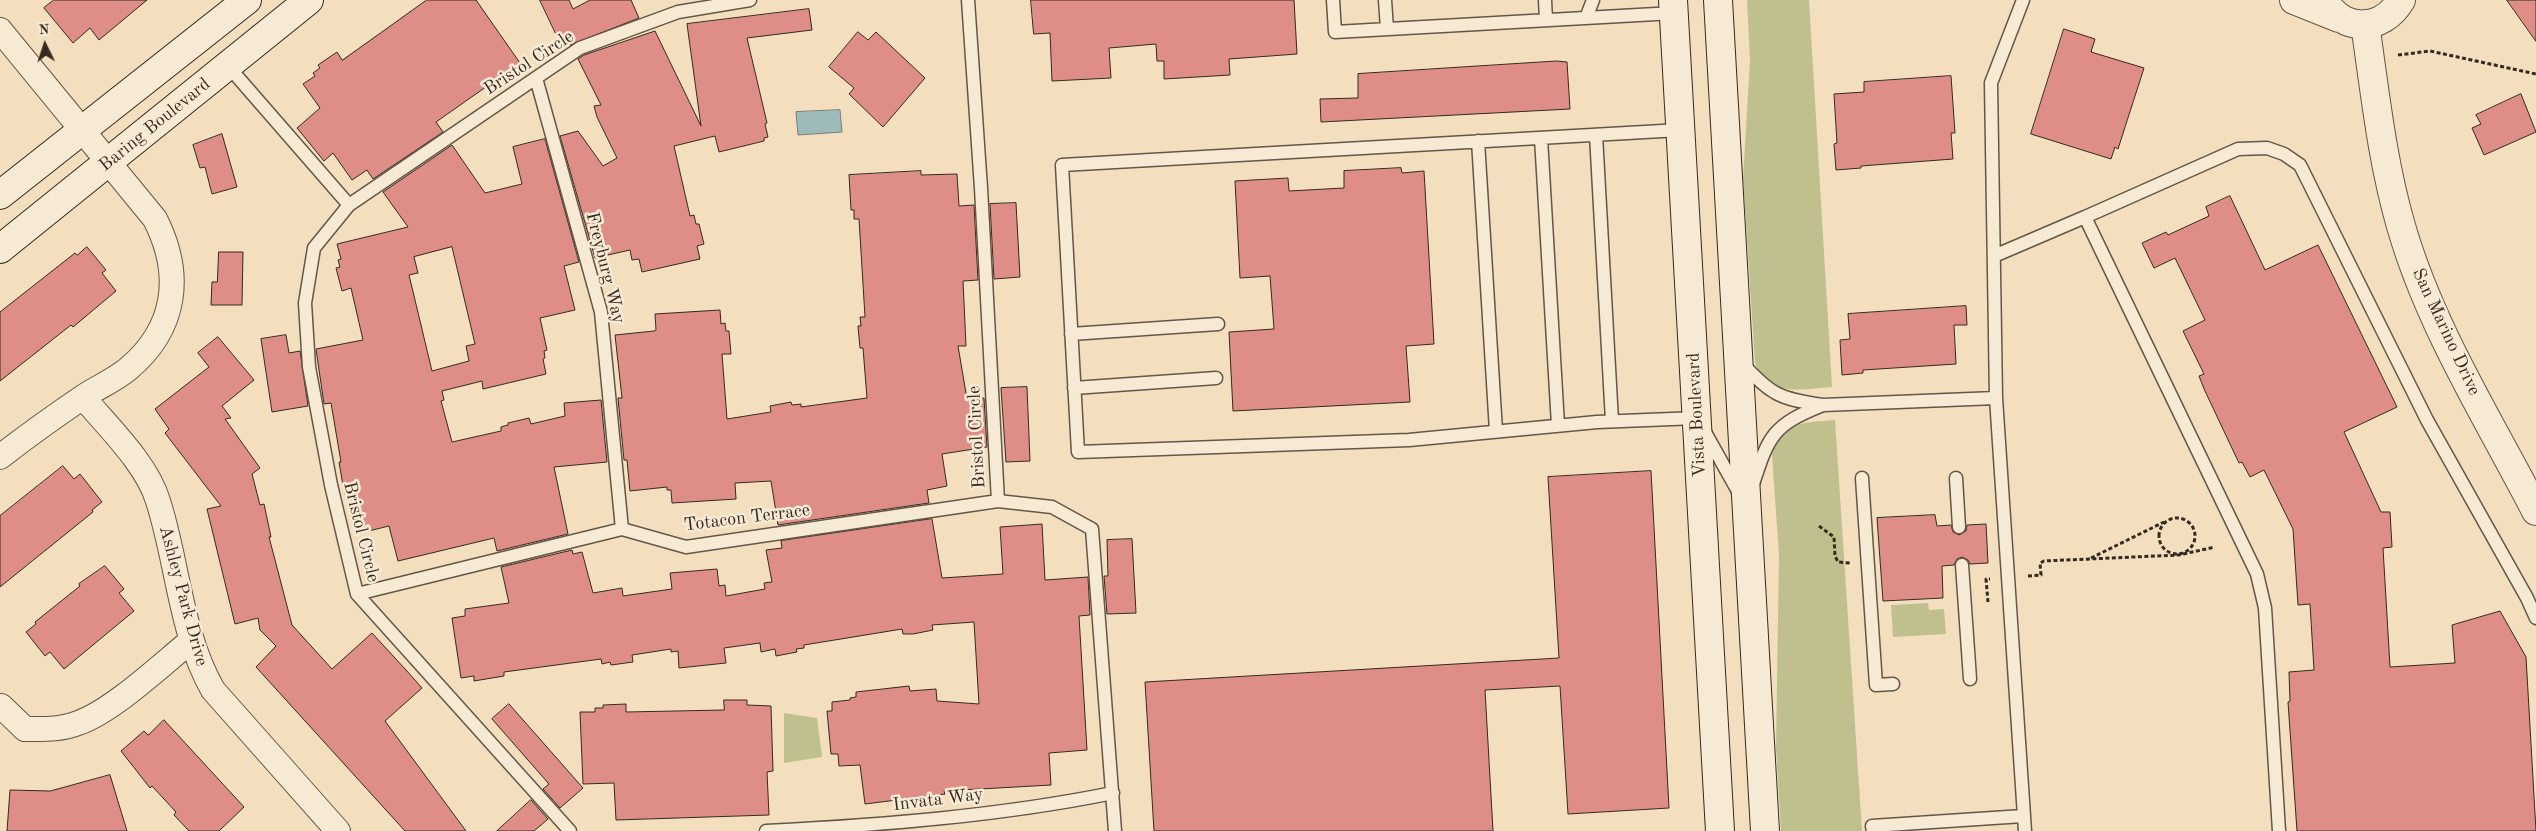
<!DOCTYPE html>
<html>
<head>
<meta charset="utf-8">
<style>
  body { margin:0 }
  #map { position:relative; width:2536px; height:831px; overflow:hidden; background:#f3debe; font-family:"Old Standard TT",serif }
  canvas { display:block }
  .north { position:absolute; left:20px; top:20px; width:50px; height:50px; -webkit-text-stroke:4px #f7ead5; paint-order:stroke; rotate:356deg; font-size:14px; font-weight:700; line-height:20px; text-align:center; color:#332a22 }
  .north::after { content:''; display:block; margin:auto; width:18px; height:22px; background:#332a22; clip-path:polygon(50% 0,100% 100%,50% 72%,0 100%) }
</style>
</head>
<body>
<div id="map">
<canvas width="2536" height="831"></canvas>
<div class="north">N</div>
</div>
<script>
const c = document.querySelector('canvas').getContext('2d');
c.lineJoin = 'round';
function fill(path, color) {
  c.fillStyle = color;
  c.fill(path, 'evenodd');
}
function stroke(path, color, width, dash) {
  c.strokeStyle = color;
  c.lineWidth = width;
  c.lineCap = dash ? 'butt' : 'round';
  c.setLineDash(dash || []);
  c.stroke(path);
}
function write(font, color, halo, rows, align = 'center') {
  c.font = font + ' "Old Standard TT",serif';
  c.lineWidth = 5;
  c.setLineDash([]);
  c.textBaseline = 'middle';
  c.strokeStyle = halo;
  c.fillStyle = color;
  for (const [text, x, y, turn = 0] of rows) {
    c.save();
    c.translate(x, y);
    c.rotate((+turn || 0) * Math.PI / 180);
    c.textAlign = isNaN(turn) ? turn : align;
    if (halo) c.strokeText(text, 0, 0);
    c.fillText(text, 0, 0);
    c.restore();
  }
}
fill(new Path2D(`
  M 1747,0 L 1809,0 L 1832,387 C 1803,389 1765,398 1755,362 L 1743,179 L 1750,61 Z
  M 1835,420 L 1862,831 L 1781,831 L 1776,747 L 1779,555 L 1772,455 C 1780,420 1805,423 1835,420 Z
  M 1928,603 L 1929,610 L 1944,609 L 1946,634 L 1893,637 L 1891,605 Z
  M 784,713 L 817,718 L 822,757 L 784,763 Z`), '#c0c08e');
const water = new Path2D(`
  M 840,110 L 842,132 L 798,135 L 796,112 Z`);
fill(water, '#9fbabb');
stroke(water, '#74807e', 1);
const building = new Path2D(`
  M 54,0 L 147,0 L 99,40 L 90,28 L 73,43 L 44,8 Z
  M 427,0 L 476,0 L 520,63 L 436,122 L 443,132 L 373,179 L 367,170 L 352,180 L 333,153 L 324,161 L 297,128 L 320,108 L 303,84 L 315,76 L 313,73 L 320,68 L 318,65 L 337,52 L 342,60 Z
  M 540,0 L 569,0 L 573,9 L 590,0 L 631,0 L 639,18 L 570,45 L 566,36 L 559,40 Z
  M 1031,0 L 1294,0 L 1297,54 L 1229,59 L 1230,75 L 1164,79 L 1164,61 L 1157,61 L 1156,44 L 1109,48 L 1111,78 L 1052,81 L 1050,33 L 1034,34 Z
  M 2507,0 L 2536,0 L 2536,41 Z
  M 809,9 L 812,30 L 747,38 L 767,123 L 765,124 L 768,137 L 764,138 L 764,141 L 719,152 L 715,136 L 674,146 L 690,216 L 694,215 L 696,224 L 699,224 L 704,244 L 697,246 L 700,259 L 642,272 L 639,259 L 632,260 L 630,250 L 595,258 L 560,136 L 578,131 L 603,166 L 617,158 L 597,117 L 594,106 L 601,105 L 578,59 L 584,55 L 655,31 L 701,126 L 687,24 Z
  M 2064,29 L 2095,39 L 2091,52 L 2144,68 L 2118,149 L 2115,147 L 2111,159 L 2031,134 Z
  M 858,32 L 868,40 L 876,32 L 925,78 L 883,127 L 849,94 L 854,88 L 829,67 Z
  M 1557,61 L 1567,62 L 1570,109 L 1321,122 L 1320,99 L 1358,98 L 1358,74 Z
  M 1951,76 L 1955,133 L 1951,133 L 1953,159 L 1861,166 L 1861,168 L 1836,170 L 1834,144 L 1837,143 L 1834,94 L 1864,92 L 1864,82 Z
  M 2521,94 L 2536,132 L 2484,155 L 2472,128 L 2481,124 L 2476,115 Z
  M 222,134 L 237,187 L 212,194 L 205,167 L 200,168 L 193,145 Z
  M 545,139 L 579,262 L 564,266 L 575,310 L 540,318 L 547,350 L 544,351 L 545,358 L 543,359 L 546,374 L 483,389 L 482,381 L 442,391 L 444,400 L 441,401 L 452,442 L 501,431 L 501,427 L 508,425 L 508,423 L 529,418 L 531,424 L 565,416 L 564,403 L 601,400 L 607,462 L 554,467 L 568,534 L 497,551 L 494,538 L 398,561 L 389,526 L 356,534 L 343,486 L 339,462 L 341,462 L 331,403 L 324,404 L 316,349 L 363,340 L 351,288 L 342,291 L 336,268 L 340,267 L 338,260 L 341,259 L 337,244 L 408,227 L 383,192 L 452,145 L 485,193 L 522,184 L 513,147 ZM 452,247 L 475,344 L 466,346 L 469,361 L 432,371 L 409,275 L 418,273 L 414,257 Z
  M 1401,168 L 1402,173 L 1424,171 L 1434,344 L 1406,346 L 1410,402 L 1233,411 L 1229,332 L 1274,329 L 1270,276 L 1240,278 L 1235,181 L 1288,178 L 1289,191 L 1344,188 L 1344,171 Z
  M 921,171 L 921,175 L 957,174 L 959,206 L 974,205 L 978,280 L 963,281 L 966,346 L 958,346 L 967,399 L 984,398 L 987,447 L 942,454 L 947,486 L 927,490 L 929,503 L 778,525 L 771,481 L 735,483 L 736,499 L 672,503 L 671,490 L 667,490 L 667,487 L 630,491 L 627,460 L 624,460 L 618,398 L 622,398 L 615,335 L 654,331 L 656,330 L 655,314 L 720,310 L 721,324 L 725,323 L 726,331 L 729,331 L 731,354 L 722,354 L 727,419 L 771,412 L 770,406 L 791,402 L 792,405 L 801,404 L 801,407 L 867,398 L 863,348 L 860,348 L 858,326 L 861,326 L 860,317 L 865,317 L 859,219 L 854,219 L 854,210 L 851,210 L 849,175 Z
  M 2230,196 L 2265,270 L 2318,245 L 2397,407 L 2344,432 L 2381,512 L 2390,512 L 2392,547 L 2383,548 L 2390,667 L 2455,663 L 2452,625 L 2500,611 L 2526,657 L 2536,831 L 2297,831 L 2288,702 L 2290,701 L 2289,672 L 2314,670 L 2310,604 L 2298,605 L 2293,529 L 2264,470 L 2250,477 L 2242,462 L 2239,463 L 2205,391 L 2199,376 L 2204,374 L 2183,331 L 2205,320 L 2175,258 L 2154,268 L 2142,243 L 2166,232 L 2168,235 L 2209,216 L 2206,207 Z
  M 1016,203 L 1020,277 L 994,279 L 990,204 Z
  M 87,247 L 106,270 L 102,273 L 116,291 L 73,327 L 71,325 L 0,381 L 0,312 L 75,253 L 77,255 Z
  M 219,252 L 243,252 L 242,305 L 211,305 L 212,282 L 217,282 Z
  M 1966,306 L 1967,325 L 1954,325 L 1956,364 L 1863,370 L 1863,373 L 1842,375 L 1840,340 L 1850,339 L 1848,314 Z
  M 286,335 L 289,353 L 300,351 L 308,406 L 272,412 L 261,339 Z
  M 218,337 L 254,380 L 222,406 L 231,418 L 225,419 L 260,468 L 252,474 L 260,505 L 264,504 L 271,537 L 269,537 L 292,625 L 332,669 L 372,633 L 406,670 L 422,688 L 385,721 L 466,831 L 405,831 L 256,667 L 276,646 L 260,630 L 258,618 L 235,624 L 207,509 L 221,506 L 165,433 L 169,429 L 155,409 L 209,367 L 198,353 Z
  M 1027,387 L 1030,461 L 1006,462 L 1001,388 Z
  M 63,466 L 74,479 L 80,474 L 102,502 L 92,510 L 93,512 L 0,587 L 0,516 Z
  M 1651,471 L 1669,808 L 1568,814 L 1560,686 L 1485,690 L 1493,831 L 1154,831 L 1145,682 L 1559,658 L 1548,477 Z
  M 1935,515 L 1937,526 L 1951,525 L 1953,532 L 1959,535 L 1966,531 L 1967,525 L 1986,524 L 1988,563 L 1970,564 L 1968,560 L 1962,557 L 1957,559 L 1954,565 L 1942,566 L 1943,598 L 1883,601 L 1877,518 Z
  M 932,519 L 942,578 L 1003,574 L 1000,527 L 1042,524 L 1045,580 L 1088,577 L 1090,615 L 1079,616 L 1087,750 L 1049,753 L 1051,785 L 944,791 L 945,794 L 865,804 L 860,765 L 839,766 L 838,754 L 831,754 L 827,711 L 832,711 L 832,702 L 850,700 L 850,698 L 856,697 L 856,692 L 909,686 L 910,691 L 936,689 L 937,701 L 979,704 L 974,622 L 932,625 L 933,630 L 913,634 L 903,634 L 902,629 L 804,645 L 804,648 L 796,649 L 797,652 L 776,656 L 775,649 L 761,652 L 760,643 L 724,648 L 726,663 L 679,668 L 678,651 L 671,652 L 671,649 L 632,655 L 633,662 L 611,665 L 610,662 L 602,664 L 601,659 L 504,672 L 504,676 L 474,681 L 474,676 L 461,678 L 452,618 L 465,616 L 465,609 L 509,603 L 501,567 L 572,550 L 573,554 L 582,552 L 593,593 L 622,588 L 623,596 L 672,589 L 670,573 L 717,569 L 719,586 L 725,585 L 726,596 L 765,589 L 764,583 L 772,582 L 766,550 L 782,548 L 781,541 Z
  M 1132,539 L 1136,613 L 1107,614 L 1104,576 L 1108,576 L 1107,540 Z
  M 105,566 L 124,589 L 119,593 L 134,611 L 64,669 L 50,652 L 45,656 L 26,632 L 36,624 L 35,622 L 80,586 L 79,584 Z
  M 724,700 L 747,700 L 747,705 L 771,706 L 773,771 L 767,772 L 769,815 L 616,820 L 614,783 L 583,784 L 580,712 L 595,712 L 595,708 L 603,708 L 603,705 L 626,704 L 626,712 L 724,710 Z
  M 509,704 L 583,788 L 560,808 L 543,789 L 549,784 L 492,719 Z
  M 164,720 L 244,807 L 219,831 L 189,831 L 174,815 L 176,812 L 152,786 L 150,788 L 121,751 L 144,731 L 148,735 Z
  M 110,775 L 127,831 L 7,831 L 10,790 L 50,791 Z
  M 531,800 L 548,819 L 534,831 L 497,831 Z`);
fill(building, '#df8e87');
stroke(building, '#332a22', 1);
const service = new Path2D(`
  M 968,0 L 981,188 L 998,501 L 1052,507 L 1092,529 L 1115,831
  M 1333,0 L 1335,32 L 1674,13
  M 1385,0 L 1387,29
  M 1545,0 L 1546,20
  M 2023,0 L 1991,83 L 1996,398 L 2025,831
  M 1586,18 L 1593,0
  M 228,66 L 349,205 L 314,248 L 305,303 L 309,367 L 331,485 L 357,594 L 570,831
  M 536,78 L 601,312 L 622,529
  M 1680,130 L 1062,165 L 1078,452 L 1409,440 L 1597,422 L 1697,418 L 1739,493
  M 1596,135 L 1612,421
  M 1541,138 L 1558,425
  M 1478,141 L 1496,431
  M 349,205 L 580,48 L 678,12 L 750,0
  M 2085,217 L 2238,149 L 2267,148 L 2284,154 L 2300,165 L 2427,420 L 2527,598 L 2536,618
  M 1994,256 L 2085,217 L 2257,574 L 2265,608 L 2279,831
  M 1071,334 L 1218,324
  M 1742,363 C 1771,395 1780,399 1823,405 L 1996,398
  M 1074,388 L 1216,378
  M 1862,478 L 1876,685 L 1893,684
  M 1956,478 L 1959,527
  M 1753,484 C 1769,435 1773,425 1823,405
  M 1962,565 L 1970,679
  M 357,594 L 622,529 L 686,547 L 998,501
  M 766,831 C 882,825 999,816 1113,793
  M 1873,831 L 1872,826 L 2023,816`);
const minor = new Path2D(`
  M 0,30 L 155,219 C 183,274 177,328 128,369 C 115,380 98,387 83,397 C 55,416 27,436 0,457
  M 83,397 C 108,427 147,464 158,501 C 178,563 180,632 213,690 L 338,831
  M 1,706 L 25,729 C 43,729 61,730 78,723 C 113,711 162,664 192,640`);
const tertiary = new Path2D(`
  M 2294,0 L 2339,18
  M 2324,0 C 2343,33 2382,32 2401,0
  M 2365,24 C 2375,92 2382,161 2401,226 C 2430,327 2488,418 2536,511`);
const secondary = new Path2D(`
  M 1673,0 L 1720,831
  M 1718,0 L 1765,831
  M 0,195 L 247,0
  M 0,249 L 309,0`);
stroke(service, '#635749', 15);
stroke(minor, '#635749', 26);
stroke(tertiary, '#635749', 30);
stroke(secondary, '#332a22', 30);
stroke(new Path2D(`
  M 2398,55 L 2430,51 L 2536,74
  M2159 536a18 18 0 1 1 36 0a18 18 0 1 1-36 0Z
  M 1819,526 L 1834,537 L 1835,556 L 1838,562 L 1850,563
  M 2091,558 L 2164,522
  M 2028,576 L 2041,575 L 2040,563 L 2044,561 L 2179,555 L 2215,547
  M 1988,602 L 1986,579 L 1990,579`), '#332a22', 3, [4, 2.5]);
stroke(service, '#f7ead5', 12);
stroke(minor, '#f7ead5', 24);
stroke(tertiary, '#f7ead5', 28);
stroke(secondary, '#f7ead5', 28);
write('18px', '#332a22', '#f7ead5', [
  ["Bristol Circle",529,63,-33],
  ["Baring Boulevard",155,125,-39],
  ["Freyburg Way",605,268,76],
  ["San Marino Drive",2446,332,65],
  ["Vista Boulevard",1697,415,-93],
  ["Bristol Circle",977,437,-93],
  ["Totacon Terrace",747,518,-7],
  ["Bristol Circle",361,532,76],
  ["Ashley Park Drive",183,596,75],
  ["Invata Way",938,800,-7]
]);
</script>
</body>
</html>
